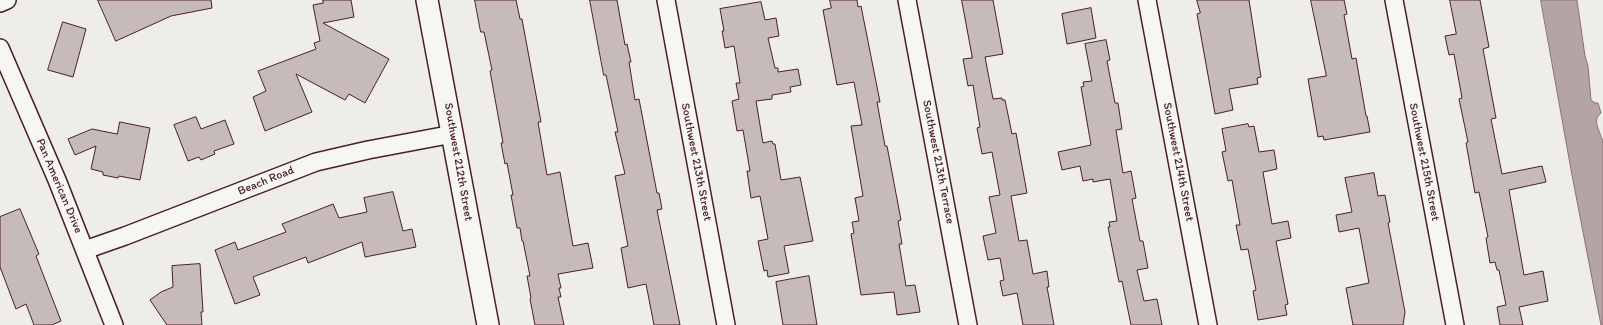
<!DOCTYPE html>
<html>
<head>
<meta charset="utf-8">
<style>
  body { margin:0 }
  canvas { display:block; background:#efedea }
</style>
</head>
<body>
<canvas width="1603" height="325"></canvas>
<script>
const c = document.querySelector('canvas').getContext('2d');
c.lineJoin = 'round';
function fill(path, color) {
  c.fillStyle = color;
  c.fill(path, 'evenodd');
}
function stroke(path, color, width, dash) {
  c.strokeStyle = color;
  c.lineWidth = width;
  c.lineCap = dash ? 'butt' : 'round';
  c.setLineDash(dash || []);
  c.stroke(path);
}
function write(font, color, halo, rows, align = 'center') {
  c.font = font + ' Itim,sans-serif';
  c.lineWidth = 4;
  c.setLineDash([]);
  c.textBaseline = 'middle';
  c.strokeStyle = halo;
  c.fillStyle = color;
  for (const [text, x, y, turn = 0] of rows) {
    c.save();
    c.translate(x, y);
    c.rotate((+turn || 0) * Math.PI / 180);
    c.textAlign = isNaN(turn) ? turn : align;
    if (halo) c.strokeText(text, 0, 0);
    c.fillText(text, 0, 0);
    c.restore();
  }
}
const water = new Path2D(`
  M 1541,0 L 1577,0 L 1585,56 L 1588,66 L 1591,100 L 1595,103 L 1598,103 L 1601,113 C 1591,120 1601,133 1603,142 L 1603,325 L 1601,325 L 1572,175 Z`);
fill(water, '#b4a4a5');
stroke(water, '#8a6f74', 1);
const building = new Path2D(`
  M 98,0 L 211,0 L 212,8 L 171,16 L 116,41 Z
  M 323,0 L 351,0 L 354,17 L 323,23 L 389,59 L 365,103 L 349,94 L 345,100 L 296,74 L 312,112 L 265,131 L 253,97 L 266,91 L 258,71 L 316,49 L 314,43 L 320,41 L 313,5 L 323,3 Z
  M 475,0 L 516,0 L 520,19 L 522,19 L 541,122 L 538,122 L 547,175 L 560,172 L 573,246 L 588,243 L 593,268 L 558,274 L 561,288 L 559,288 L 561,297 L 558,297 L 564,325 L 535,325 L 530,299 L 531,298 L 527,276 L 530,276 L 523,241 L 522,241 L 520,228 L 517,228 L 511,195 L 513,195 L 507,163 L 505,164 L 501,143 L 503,143 L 490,71 L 492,70 L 484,32 L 481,32 Z
  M 590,0 L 617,0 L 625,45 L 627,44 L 631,62 L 629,62 L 635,100 L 639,99 L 657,193 L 659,193 L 662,209 L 657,210 L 680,325 L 654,325 L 646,284 L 628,288 L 621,248 L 628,246 L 615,176 L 625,174 L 615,132 L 618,132 L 606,75 L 604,75 Z
  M 830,0 L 857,0 L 858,7 L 861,6 L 880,102 L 877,102 L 885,146 L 887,146 L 901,220 L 898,221 L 902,244 L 899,244 L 906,286 L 915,285 L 920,312 L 897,315 L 894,292 L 861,295 L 851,234 L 854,233 L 852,222 L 859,221 L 855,198 L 863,196 L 851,126 L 862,125 L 854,82 L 837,85 L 823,10 L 831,8 Z
  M 962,0 L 993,0 L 1003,54 L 985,57 L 993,99 L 1002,98 L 1002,100 L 1005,100 L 1012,134 L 1016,133 L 1027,193 L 1011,196 L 1019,241 L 1027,240 L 1033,274 L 1047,271 L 1049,287 L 1047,287 L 1054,325 L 1023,325 L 1017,293 L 1003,296 L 1000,281 L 1004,280 L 1000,258 L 988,260 L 983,236 L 996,233 L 989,197 L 1000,195 L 992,152 L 982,154 L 977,128 L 980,127 L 973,85 L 968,86 L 963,59 L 972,58 Z
  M 1197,0 L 1249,0 L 1261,77 L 1257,78 L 1258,84 L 1229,89 L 1233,110 L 1215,114 L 1197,14 L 1200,13 Z
  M 1311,0 L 1344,0 L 1347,14 L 1344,15 L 1352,59 L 1356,58 L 1366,116 L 1367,116 L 1370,132 L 1324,140 L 1323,136 L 1318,137 L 1308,79 L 1326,76 Z
  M 1450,0 L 1480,0 L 1489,47 L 1483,49 L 1496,118 L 1491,119 L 1502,174 L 1542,166 L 1546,182 L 1509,190 L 1524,275 L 1543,271 L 1548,301 L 1519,307 L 1523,325 L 1500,325 L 1497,307 L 1506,305 L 1499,270 L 1497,270 L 1495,262 L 1490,263 L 1486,238 L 1488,237 L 1479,192 L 1475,193 L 1466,143 L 1468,142 L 1459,99 L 1462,98 L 1454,54 L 1449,55 L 1445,36 L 1456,34 Z
  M 761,2 L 765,20 L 776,18 L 779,36 L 768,38 L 775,68 L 778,68 L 778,72 L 798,69 L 801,85 L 790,87 L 791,92 L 772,95 L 772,99 L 756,101 L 763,143 L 772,141 L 773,144 L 775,144 L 781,180 L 800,177 L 813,241 L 784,246 L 789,273 L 768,277 L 767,270 L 764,271 L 758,241 L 768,239 L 760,196 L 751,198 L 747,171 L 750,171 L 743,130 L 737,131 L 732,101 L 739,99 L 736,83 L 740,83 L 734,46 L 725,48 L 722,31 L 724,31 L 720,9 Z
  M 1091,8 L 1096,38 L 1067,44 L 1062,14 Z
  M 63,22 L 86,29 L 73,77 L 48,70 Z
  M 1106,40 L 1110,60 L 1107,61 L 1115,103 L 1118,103 L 1122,129 L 1116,130 L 1123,173 L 1131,171 L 1136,198 L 1132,199 L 1140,241 L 1143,241 L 1148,268 L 1137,270 L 1144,301 L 1157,299 L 1162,325 L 1131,325 L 1122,281 L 1119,282 L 1108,227 L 1110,227 L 1109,222 L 1117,221 L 1110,179 L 1093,182 L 1093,179 L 1083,181 L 1080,166 L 1062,170 L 1058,152 L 1091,145 L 1081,87 L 1084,86 L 1083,82 L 1092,81 L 1085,44 Z
  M 196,117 L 201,129 L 225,120 L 234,144 L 214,151 L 215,154 L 201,160 L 199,157 L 188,161 L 174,125 Z
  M 120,122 L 150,128 L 140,180 L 119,176 L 118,178 L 103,175 L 103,172 L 91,169 L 96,146 L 75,155 L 68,139 L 92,129 L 117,134 Z
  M 1248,124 L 1249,127 L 1254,126 L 1259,152 L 1274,150 L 1277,169 L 1263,172 L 1272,224 L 1288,221 L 1291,238 L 1276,241 L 1288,304 L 1285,305 L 1287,315 L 1258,320 L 1253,291 L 1256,290 L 1248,249 L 1241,250 L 1236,225 L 1240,225 L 1232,180 L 1228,181 L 1222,152 L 1226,151 L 1222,129 Z
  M 1374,173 L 1378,196 L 1385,195 L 1390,222 L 1388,223 L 1405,312 L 1403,325 L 1353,325 L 1346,288 L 1369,283 L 1359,228 L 1339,232 L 1336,215 L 1352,212 L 1345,178 Z
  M 393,192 L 403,231 L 412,229 L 416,247 L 365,257 L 362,242 L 308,263 L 306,257 L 253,277 L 260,295 L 235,304 L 215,250 L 235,242 L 238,250 L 286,232 L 282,224 L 333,204 L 339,218 L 367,212 L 364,198 Z
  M 20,209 L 39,254 L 36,256 L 61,321 L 52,325 L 34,325 L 26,304 L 16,309 L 0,267 L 0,217 Z
  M 200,264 L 203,312 L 201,312 L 202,325 L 167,325 L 150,300 L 161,292 L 173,287 L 172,266 Z
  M 809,276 L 817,325 L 783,325 L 776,282 Z`);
fill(building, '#c6babb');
stroke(building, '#4a1f2b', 1);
const minor = new Path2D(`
  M 666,0 L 726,325
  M 907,0 L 968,325
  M 1147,0 L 1208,325
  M 1394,0 L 1455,325
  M 0,3 L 7,0
  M 0,48 L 57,180 L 114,325
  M 85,250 L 125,236 L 316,162 L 368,150 L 453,134`);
const tertiary = new Path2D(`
  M 427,0 L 488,325`);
stroke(minor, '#4a1f2b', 20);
stroke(tertiary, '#4a1f2b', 24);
stroke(minor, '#f6f6f2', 17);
stroke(tertiary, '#f6f6f2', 21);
write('12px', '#4a1f2b', '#f6f6f2', [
  ["Southwest 212th Street",458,162,80],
  ["Southwest 213th Street",696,162,79],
  ["Southwest 213th Terrace",938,162,79],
  ["Southwest 214th Street",1178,162,79],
  ["Southwest 215th Street",1424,162,79],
  ["Beach Road",266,181,-22],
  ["Pan American Drive",59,186,67]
]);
</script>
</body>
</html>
